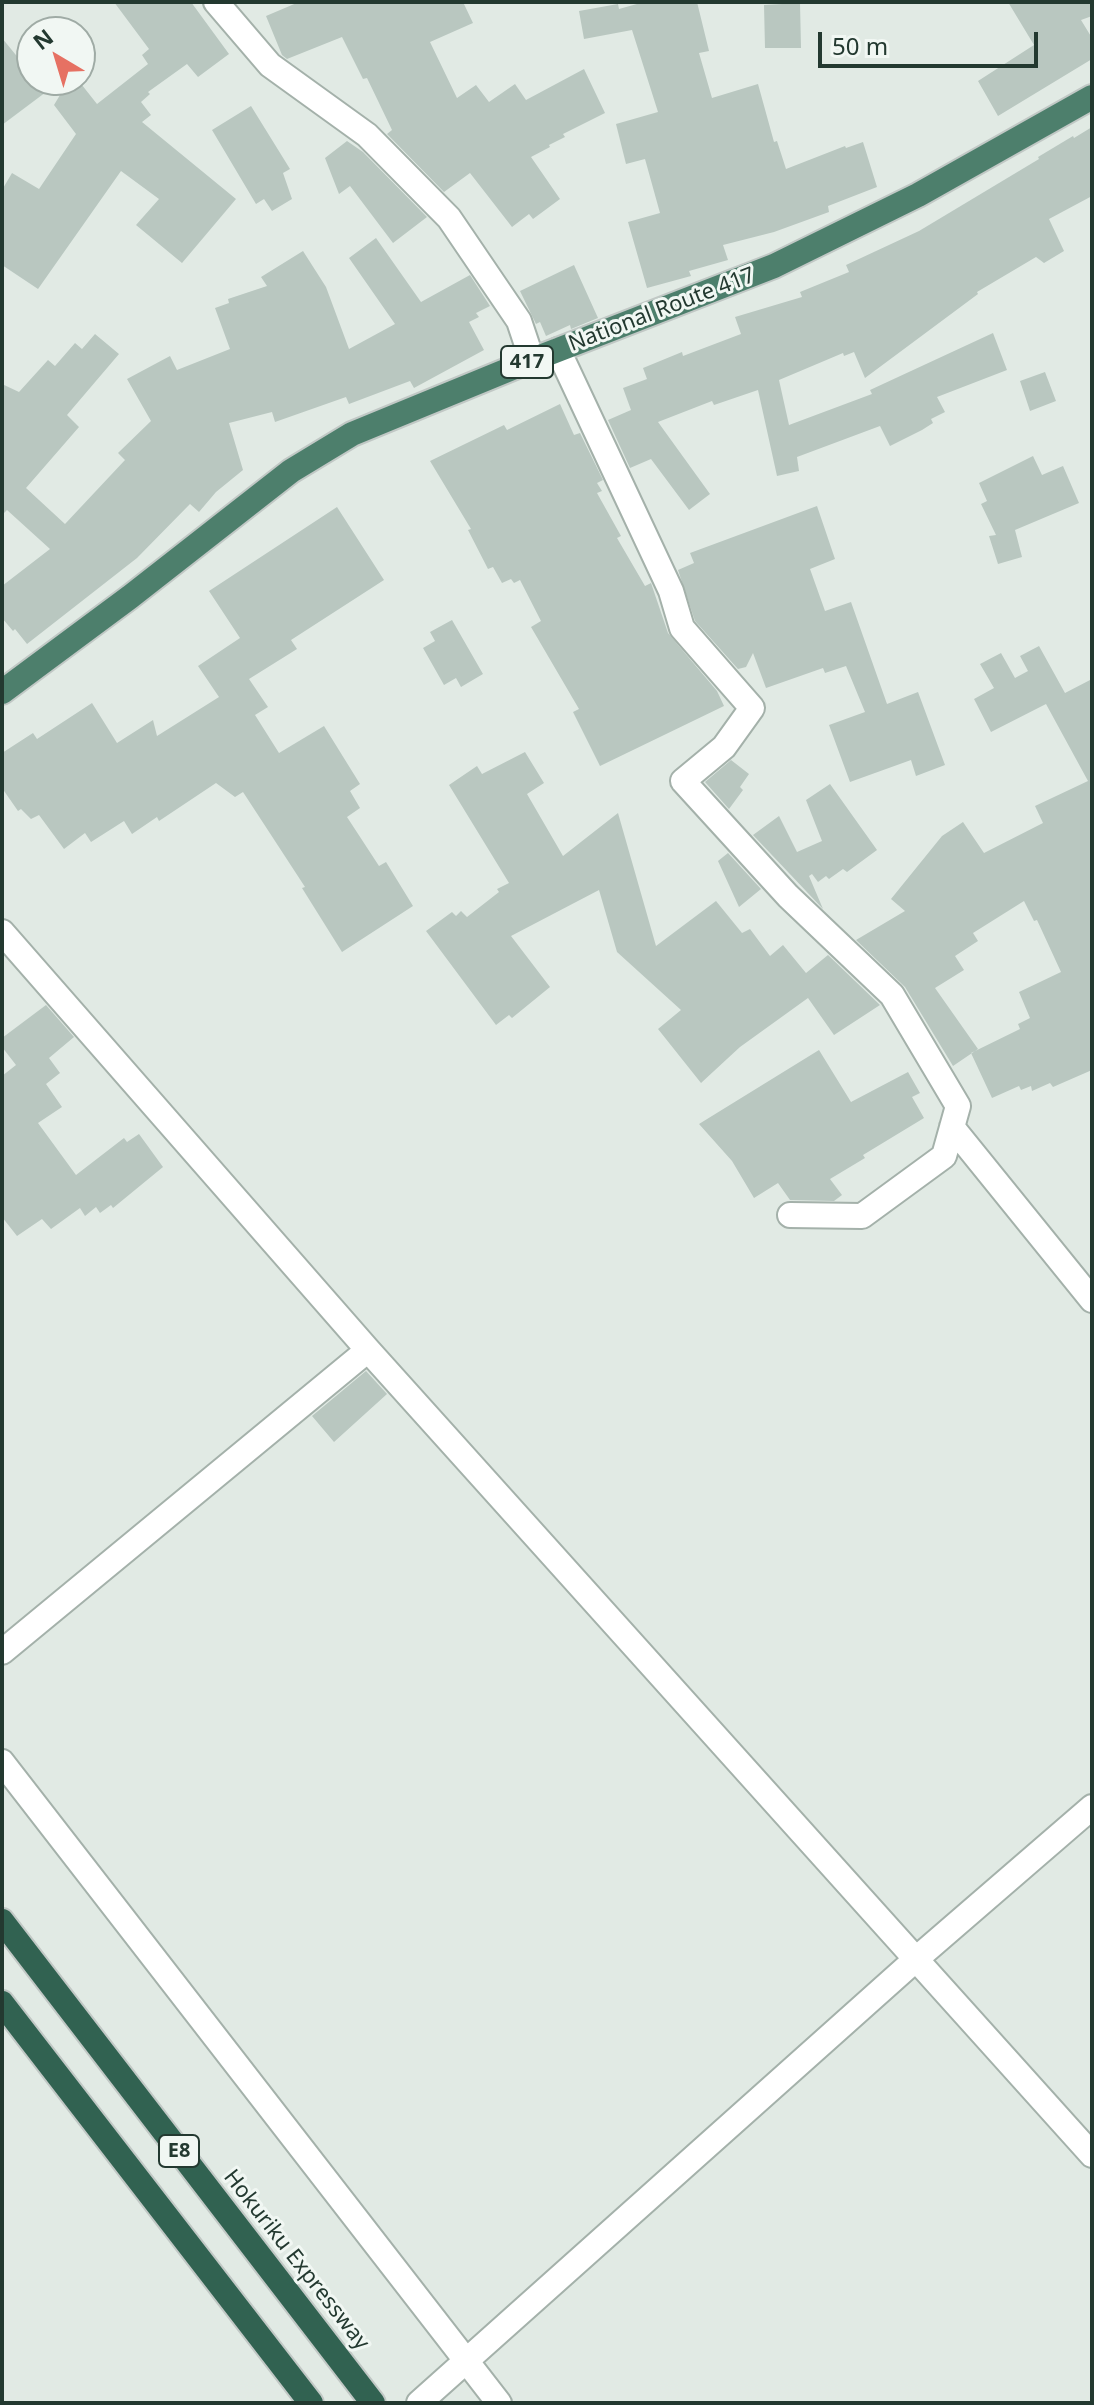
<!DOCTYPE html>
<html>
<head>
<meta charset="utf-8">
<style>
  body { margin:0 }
  #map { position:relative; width:1094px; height:2405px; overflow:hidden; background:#e1eae4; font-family:"Noto Sans",sans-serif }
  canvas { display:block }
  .frame { position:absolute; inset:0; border:4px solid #233930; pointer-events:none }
  .north { position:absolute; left:16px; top:16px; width:80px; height:80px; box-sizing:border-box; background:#f1f7f3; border:2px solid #9faba5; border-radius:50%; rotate:322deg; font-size:22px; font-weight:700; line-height:32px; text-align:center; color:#233930 }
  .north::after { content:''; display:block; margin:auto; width:28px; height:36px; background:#e67163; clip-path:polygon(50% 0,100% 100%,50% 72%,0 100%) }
  .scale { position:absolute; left:818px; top:32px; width:220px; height:36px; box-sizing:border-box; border:4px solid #233930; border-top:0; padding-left:10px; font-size:24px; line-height:28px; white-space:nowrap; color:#233930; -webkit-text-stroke:6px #f1f7f3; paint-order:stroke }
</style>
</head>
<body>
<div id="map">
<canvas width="1094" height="2405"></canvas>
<div class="frame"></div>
<div class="north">N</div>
<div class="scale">50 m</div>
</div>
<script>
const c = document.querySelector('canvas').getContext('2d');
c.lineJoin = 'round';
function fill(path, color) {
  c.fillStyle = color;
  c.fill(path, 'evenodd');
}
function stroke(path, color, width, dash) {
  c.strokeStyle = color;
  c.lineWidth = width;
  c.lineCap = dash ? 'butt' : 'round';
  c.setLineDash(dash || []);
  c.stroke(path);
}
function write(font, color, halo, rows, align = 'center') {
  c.font = font + ' "Noto Sans",sans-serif';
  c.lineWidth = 6;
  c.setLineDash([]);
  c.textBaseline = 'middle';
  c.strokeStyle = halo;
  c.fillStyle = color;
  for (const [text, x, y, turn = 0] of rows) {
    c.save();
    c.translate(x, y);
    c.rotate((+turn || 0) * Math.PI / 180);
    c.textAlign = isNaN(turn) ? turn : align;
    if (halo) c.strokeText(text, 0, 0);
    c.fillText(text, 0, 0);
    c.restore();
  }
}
fill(new Path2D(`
  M 114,2 L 191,2 L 229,54 L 198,77 L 187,64 L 148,92 L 150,94 L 141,102 L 151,115 L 142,122 L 236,199 L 182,263 L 136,225 L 159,199 L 121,171 L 38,289 L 2,265 L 2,190 L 12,173 L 39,189 L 76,134 L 54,105 L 69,80 L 78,80 L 97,104 L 148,64 L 142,55 L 149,49 Z
  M 299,2 L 463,2 L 473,23 L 430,42 L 457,98 L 476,85 L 489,102 L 515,84 L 526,100 L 584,69 L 605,113 L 563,134 L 565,137 L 549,145 L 550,147 L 531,157 L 560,199 L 533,219 L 529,214 L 512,227 L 470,173 L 444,192 L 387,134 L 392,130 L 367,78 L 363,79 L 342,37 L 287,59 L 282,55 L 266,16 Z
  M 644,2 L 697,2 L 709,51 L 699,53 L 712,98 L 758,84 L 774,142 L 777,141 L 786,169 L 845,146 L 846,148 L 863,142 L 877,187 L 828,206 L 829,212 L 774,232 L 723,245 L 728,260 L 689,271 L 691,276 L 647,288 L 628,222 L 660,213 L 645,159 L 626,164 L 616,124 L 658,112 L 632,30 L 584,39 L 579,11 L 618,4 L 619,9 Z
  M 1008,2 L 1092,2 L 1092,16 L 1081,20 L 1092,38 L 1092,59 L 998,116 L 978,81 L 1034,45 Z
  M 800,3 L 801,48 L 765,48 L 764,5 Z
  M 2,38 L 20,60 L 32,50 L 32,80 L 62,80 L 2,125 Z
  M 251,106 L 290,169 L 283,173 L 292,199 L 272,211 L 264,199 L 256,204 L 212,130 Z
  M 1092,127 L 1092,196 L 1049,219 L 1064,251 L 1044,263 L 1036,257 L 977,292 L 978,294 L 865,378 L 854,352 L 844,356 L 843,353 L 779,380 L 789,425 L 872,394 L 870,390 L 993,333 L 1007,370 L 937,397 L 945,412 L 931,419 L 933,423 L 922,430 L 890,446 L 880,426 L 797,457 L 799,471 L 777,476 L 758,390 L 714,405 L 712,401 L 658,422 L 710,494 L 689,510 L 651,459 L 630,468 L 608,420 L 631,410 L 623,388 L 647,379 L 643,368 L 682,352 L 683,356 L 741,334 L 735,317 L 802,297 L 800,292 L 849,272 L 846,265 L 919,231 L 1039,159 L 1038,157 L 1073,136 L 1074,138 Z
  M 347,141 L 363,152 L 427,217 L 393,243 L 350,186 L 339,194 L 325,158 Z
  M 376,238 L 421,302 L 470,275 L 490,306 L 476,313 L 479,317 L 469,322 L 484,350 L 414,388 L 410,381 L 349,404 L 346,397 L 275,422 L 272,412 L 229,423 L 243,470 L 216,492 L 199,512 L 190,504 L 137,558 L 27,644 L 15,629 L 13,631 L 2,618 L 2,586 L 50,549 L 7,510 L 2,515 L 2,384 L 19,392 L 48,360 L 55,366 L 75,343 L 82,349 L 95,334 L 119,354 L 67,415 L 79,427 L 26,488 L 65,524 L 125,460 L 118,453 L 151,421 L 127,379 L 170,356 L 177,370 L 230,349 L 215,308 L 229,303 L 228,299 L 267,286 L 261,277 L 303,251 L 326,287 L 349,349 L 395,324 L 349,258 Z
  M 574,265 L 598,318 L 571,329 L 570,325 L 546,336 L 540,322 L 536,324 L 520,291 Z
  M 1045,372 L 1056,401 L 1030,411 L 1020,381 Z
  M 560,404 L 574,435 L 580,433 L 603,480 L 597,483 L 602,491 L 597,493 L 621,536 L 617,538 L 645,586 L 651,583 L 668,633 L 717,691 L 724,706 L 600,766 L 573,712 L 579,709 L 531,627 L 541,621 L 520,580 L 514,583 L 511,579 L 502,583 L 493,567 L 488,569 L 468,530 L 471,529 L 430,461 L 504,425 L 507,430 Z
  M 1033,456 L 1042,475 L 1063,466 L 1079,503 L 1015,530 L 1022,557 L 998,564 L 989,536 L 996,535 L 981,504 L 987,501 L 979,483 Z
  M 817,506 L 835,559 L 810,569 L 825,611 L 851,602 L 887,704 L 918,692 L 945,765 L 916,776 L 911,760 L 850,782 L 829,725 L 865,712 L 846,666 L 825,673 L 823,668 L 766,688 L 753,653 L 746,667 L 738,669 L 695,621 L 678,570 L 694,563 L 690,553 Z
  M 337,507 L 384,580 L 291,640 L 297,649 L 249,679 L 268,707 L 255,715 L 279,753 L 324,726 L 360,784 L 350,791 L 360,808 L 347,817 L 379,866 L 386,862 L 413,906 L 342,952 L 302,888 L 305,887 L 243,792 L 235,797 L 216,783 L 159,821 L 157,817 L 132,834 L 124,821 L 91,842 L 85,833 L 64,849 L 39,815 L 31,819 L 21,809 L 18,811 L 2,788 L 2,753 L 33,733 L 37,739 L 92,703 L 117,743 L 153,720 L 157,736 L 219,697 L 198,666 L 240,638 L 209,591 Z
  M 452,620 L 483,674 L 461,687 L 456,678 L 444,685 L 423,648 L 435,641 L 430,632 Z
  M 1039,646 L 1065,693 L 1092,679 L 1092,1070 L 1053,1087 L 1050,1083 L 1032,1091 L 1031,1086 L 1021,1090 L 1019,1086 L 992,1098 L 971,1053 L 1020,1029 L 1018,1024 L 1030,1018 L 1019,992 L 1061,972 L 1037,920 L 1034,921 L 1024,901 L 973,933 L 978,941 L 955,956 L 964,970 L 935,988 L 978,1049 L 953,1066 L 905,987 L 856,940 L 905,911 L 891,899 L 942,836 L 963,822 L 984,853 L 1043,823 L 1035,806 L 1088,781 L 1046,704 L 991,732 L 974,699 L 994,688 L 980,664 L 1001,653 L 1015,678 L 1028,671 L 1020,656 Z
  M 525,752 L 544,783 L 527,794 L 563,856 L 618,813 L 656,946 L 716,901 L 742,933 L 750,929 L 770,956 L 783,945 L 806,973 L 828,955 L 880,1005 L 834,1035 L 808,998 L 740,1047 L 701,1083 L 658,1029 L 681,1010 L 617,952 L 599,890 L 511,936 L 550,987 L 512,1018 L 509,1015 L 496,1025 L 426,931 L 452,912 L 456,916 L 461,911 L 467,917 L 499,892 L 497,889 L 509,883 L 449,785 L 477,766 L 482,774 Z
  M 731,760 L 749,774 L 740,787 L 743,790 L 729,809 L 705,782 Z
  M 830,784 L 877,850 L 847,872 L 843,869 L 829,879 L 826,876 L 818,882 L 812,874 L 809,876 L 823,909 L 753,835 L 779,816 L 797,852 L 822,841 L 806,800 Z
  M 728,853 L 761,889 L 739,907 L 718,861 Z
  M 46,1005 L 74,1037 L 49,1058 L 60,1073 L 46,1084 L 62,1107 L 38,1123 L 76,1175 L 124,1138 L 127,1142 L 139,1134 L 163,1167 L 113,1208 L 111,1205 L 100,1213 L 96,1207 L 85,1216 L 80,1208 L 51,1229 L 42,1219 L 17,1236 L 2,1217 L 2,1076 L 16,1065 L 2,1047 L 2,1038 Z
  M 819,1050 L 851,1102 L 908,1072 L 920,1093 L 912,1097 L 924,1118 L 863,1155 L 865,1158 L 830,1179 L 842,1195 L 834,1201 L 790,1200 L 778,1183 L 754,1198 L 732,1161 L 699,1124 Z
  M 366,1371 L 387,1394 L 334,1442 L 312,1416 Z`), '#b9c7c0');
const minor = new Path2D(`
  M 216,2 L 270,65 L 367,135 L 449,218 L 519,321 L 532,360
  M 558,350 L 671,591 L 682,628 L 752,708 L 724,747 L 683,781 L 788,896 L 892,995 L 958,1106 L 944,1156 L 862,1216 L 790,1215
  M 2,932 L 368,1350 L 1092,2155
  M 952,1127 L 1092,1300
  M 2,1652 L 368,1350
  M 2,1762 L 499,2403`);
const tertiary = new Path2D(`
  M 419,2403 L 915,1960 L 1092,1807`);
const trunk = new Path2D(`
  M 2,692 L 130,597 L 291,471 L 352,434 L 532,360 L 774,266 L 918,195 L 1092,97`);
const motorway = new Path2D(`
  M 2,1921 L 373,2403
  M 2,2003 L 311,2403`);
stroke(minor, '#a4b1aa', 28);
stroke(tertiary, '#a4b1aa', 28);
stroke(trunk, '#c1c8c5', 28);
stroke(motorway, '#c1c8c5', 28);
stroke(minor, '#fff', 24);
stroke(tertiary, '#fff', 24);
stroke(trunk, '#4d7f6c', 24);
stroke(motorway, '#316251', 24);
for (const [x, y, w] of [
  [527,362,52],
  [179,2151,40]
]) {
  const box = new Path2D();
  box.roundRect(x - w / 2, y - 16, w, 32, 6);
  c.fillStyle = '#f1f7f3';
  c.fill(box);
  stroke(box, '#233930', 2);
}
write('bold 20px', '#233930', null, [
  ["417",527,362],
  ["E8",179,2151]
]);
write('22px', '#233930', '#f1f7f3', [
  ["National Route 417",662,310,-21],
  ["Hokuriku Expressway",296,2260,52]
]);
</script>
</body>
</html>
